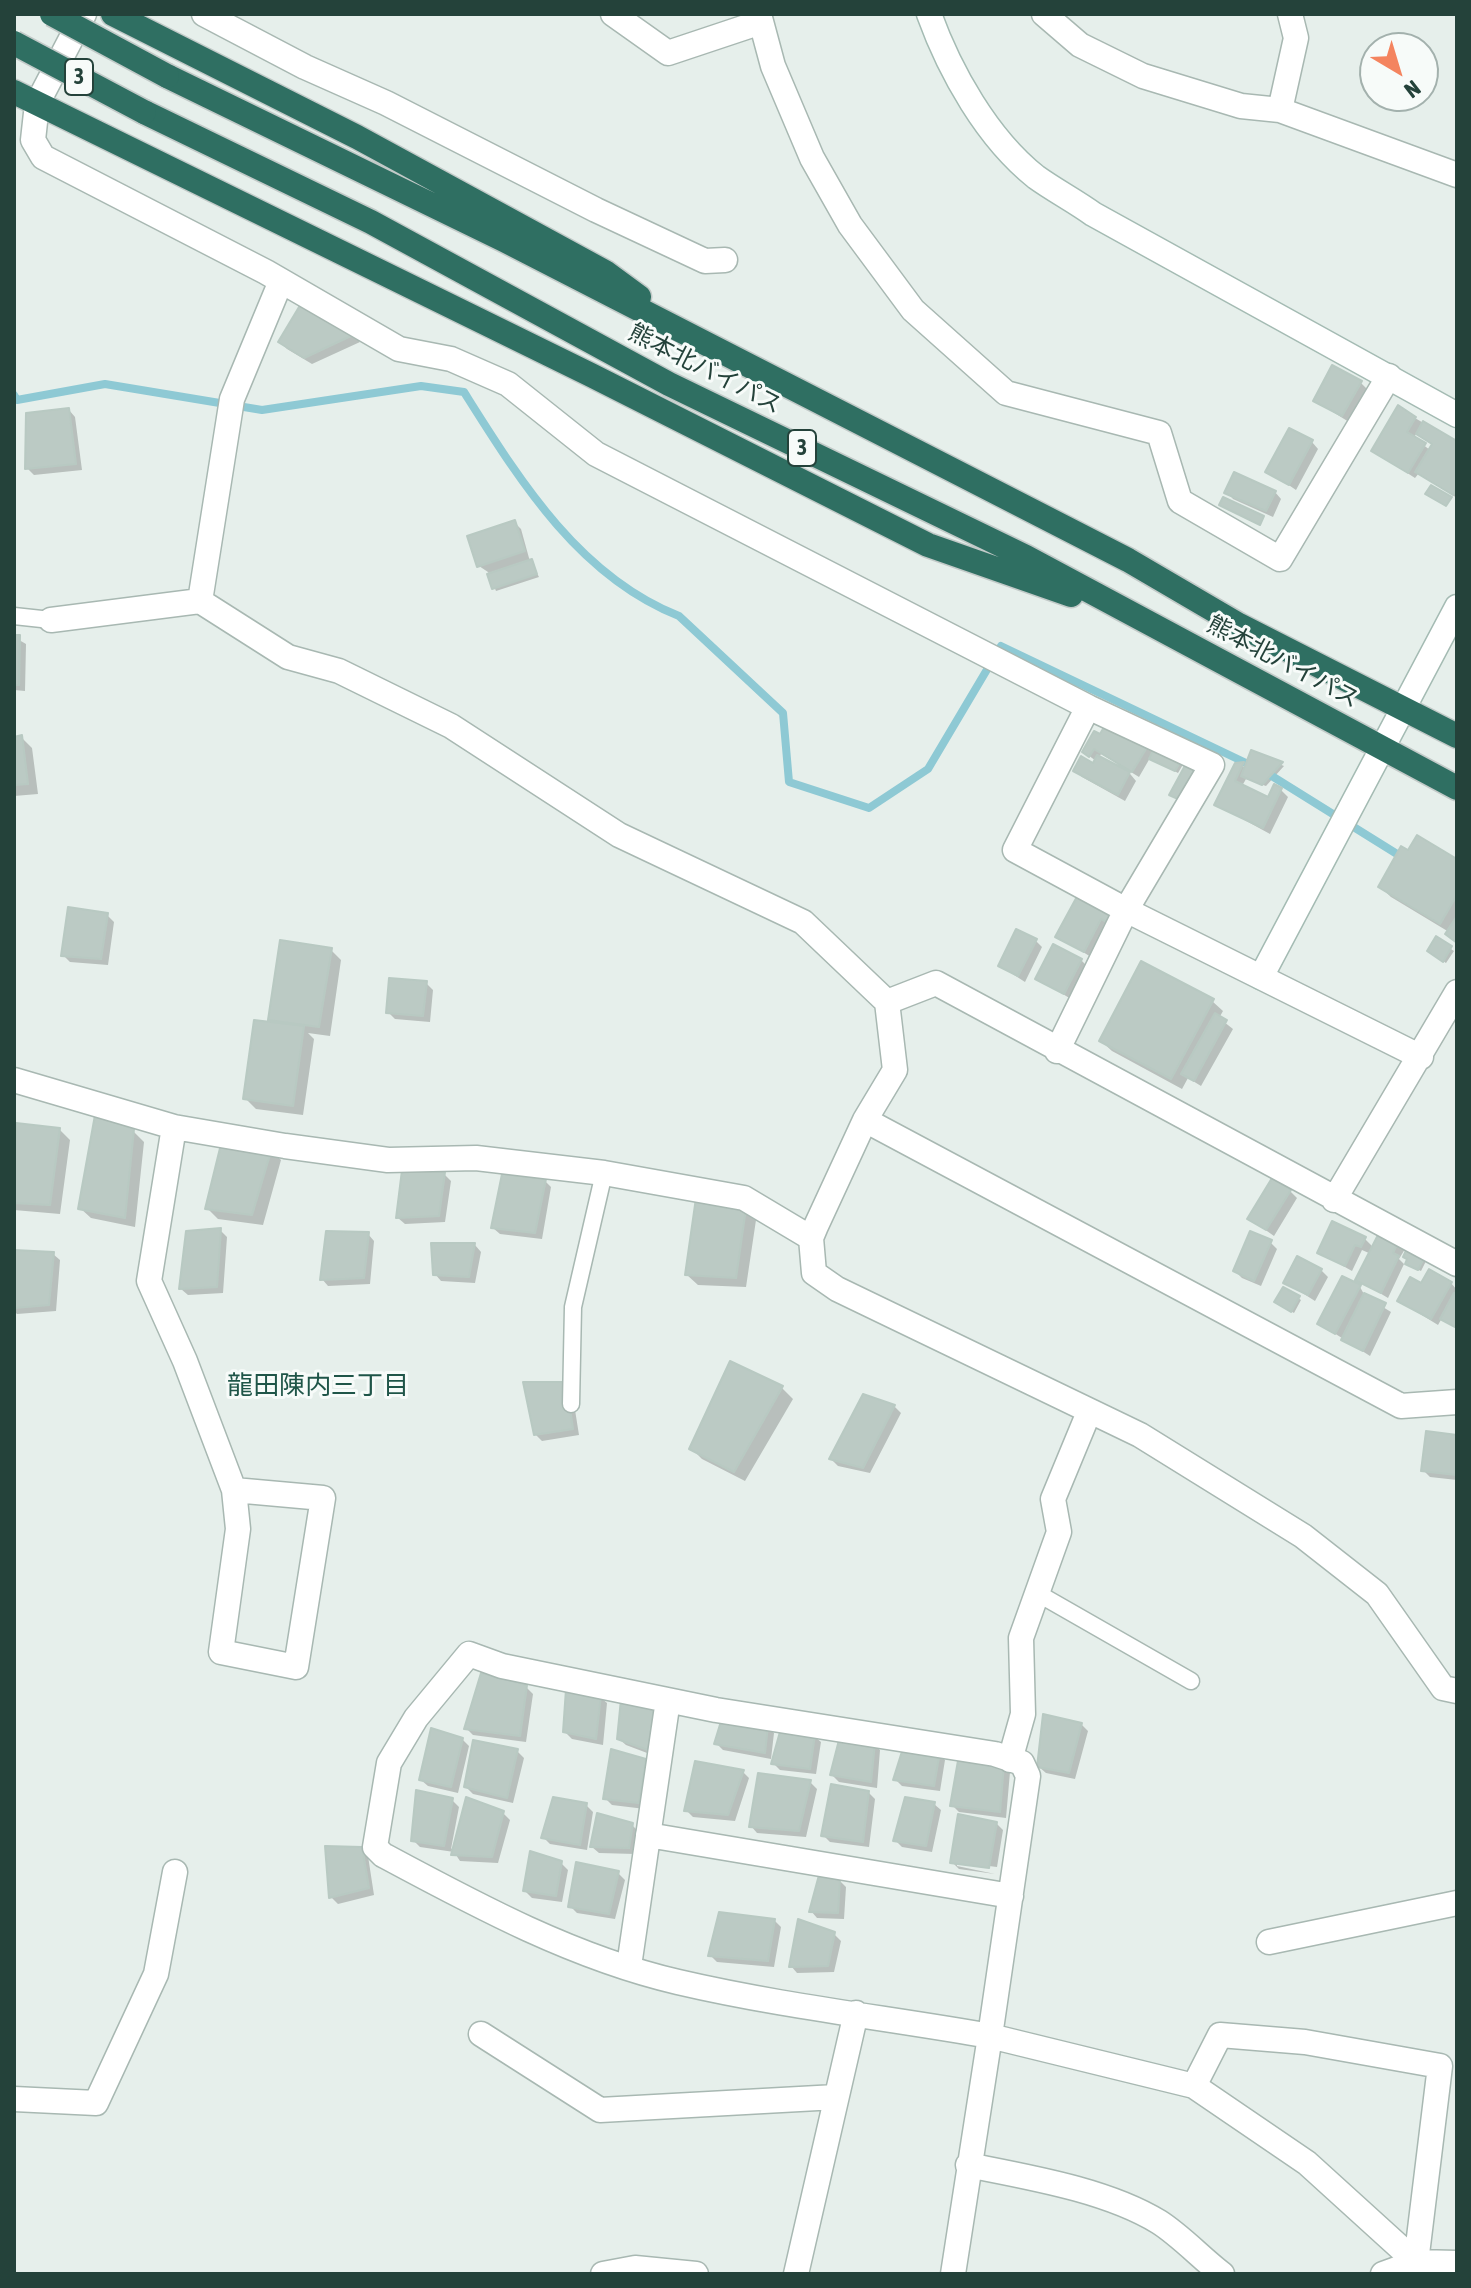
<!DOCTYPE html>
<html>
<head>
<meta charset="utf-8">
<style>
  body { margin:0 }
  #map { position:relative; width:1471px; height:2288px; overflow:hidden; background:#e6efeb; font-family:"Asap Condensed",sans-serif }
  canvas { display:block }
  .frame { position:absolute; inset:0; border:16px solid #24423a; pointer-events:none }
  .north { position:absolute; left:1359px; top:32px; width:80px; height:80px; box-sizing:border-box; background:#f7fbf9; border:2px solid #a3b1ad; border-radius:50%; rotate:142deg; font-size:22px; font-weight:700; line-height:32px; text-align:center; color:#24423a }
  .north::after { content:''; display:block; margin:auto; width:28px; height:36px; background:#f4845f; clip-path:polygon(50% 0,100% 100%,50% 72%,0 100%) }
</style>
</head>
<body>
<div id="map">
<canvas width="1471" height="2288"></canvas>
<div class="frame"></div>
<div class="north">N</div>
</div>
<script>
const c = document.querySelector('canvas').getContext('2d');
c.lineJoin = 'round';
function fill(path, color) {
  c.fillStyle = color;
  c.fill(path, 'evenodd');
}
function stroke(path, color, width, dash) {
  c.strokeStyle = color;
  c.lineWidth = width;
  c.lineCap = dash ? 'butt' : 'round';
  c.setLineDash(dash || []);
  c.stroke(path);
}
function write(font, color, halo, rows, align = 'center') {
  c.font = font + ' "Asap Condensed","Noto Sans JP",sans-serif';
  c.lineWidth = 6;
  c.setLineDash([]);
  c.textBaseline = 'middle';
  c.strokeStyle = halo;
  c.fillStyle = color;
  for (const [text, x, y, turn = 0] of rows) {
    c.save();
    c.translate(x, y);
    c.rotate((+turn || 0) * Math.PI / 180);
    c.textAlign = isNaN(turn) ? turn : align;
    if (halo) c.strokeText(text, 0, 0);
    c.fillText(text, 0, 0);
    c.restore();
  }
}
fill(new Path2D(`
  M 303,305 L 354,336 L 360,342 L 312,364 L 287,349 L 280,342 Z
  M 1360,382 L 1367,389 L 1349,422 L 1315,401 Z
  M 69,410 L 75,417 L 82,470 L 34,475 L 27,468 Z
  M 1415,418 L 1457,443 L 1457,498 L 1419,473 L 1415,478 L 1373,451 ZM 1417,432 L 1425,440 L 1434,446 L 1430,450 L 1414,438 Z
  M 1312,442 L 1318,449 L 1296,490 L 1268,471 Z
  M 1227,492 L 1275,492 L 1281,499 L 1273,517 L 1233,499 Z
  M 514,522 L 521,529 L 529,558 L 539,577 L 496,591 L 488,572 L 479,566 L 470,537 Z
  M 14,637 L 26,644 L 25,691 L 14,690 Z
  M 1111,717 L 1185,761 L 1178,773 L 1150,758 L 1139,777 L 1126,769 L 1136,781 L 1125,801 L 1082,777 L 1075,770 L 1096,761 L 1084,752 L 1100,736 ZM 1101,754 L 1118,764 L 1117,767 L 1099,758 Z
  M 21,737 L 32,748 L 38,794 L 14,796 L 14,739 Z
  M 1252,753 L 1284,766 L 1266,786 L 1246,779 L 1242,786 L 1268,799 L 1281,790 L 1288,797 L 1270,834 L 1217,805 L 1236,765 L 1246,767 Z
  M 1457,861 L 1457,943 L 1447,934 L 1449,932 L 1391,897 L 1380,887 Z
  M 1116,913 L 1091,957 L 1057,936 Z
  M 107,915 L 114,922 L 108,965 L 70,962 L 64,956 Z
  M 1436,939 L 1454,951 L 1446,963 L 1432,954 Z
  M 1036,941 L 1042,947 L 1025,982 L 1000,966 Z
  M 331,950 L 341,960 L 330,1036 L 308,1033 L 314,1039 L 303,1115 L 256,1109 L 245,1098 L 275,1024 L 270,1019 Z
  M 1081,960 L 1088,967 L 1071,999 L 1038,979 Z
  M 426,983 L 433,990 L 430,1022 L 395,1019 L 388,1012 Z
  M 1212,1001 L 1223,1011 L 1219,1018 L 1233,1029 L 1201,1086 L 1188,1078 L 1182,1089 L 1112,1051 L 1101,1041 Z
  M 18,1126 L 59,1129 L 70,1140 L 60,1214 L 14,1210 Z
  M 133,1131 L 144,1142 L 135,1227 L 91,1218 L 80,1208 Z
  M 271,1150 L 281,1160 L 263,1225 L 218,1219 L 207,1208 Z
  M 444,1174 L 451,1181 L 445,1222 L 405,1224 L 398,1218 Z
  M 545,1181 L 551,1187 L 542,1239 L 500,1234 L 493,1228 Z
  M 1290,1191 L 1297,1198 L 1274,1236 L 1250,1219 Z
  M 745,1210 L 756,1220 L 746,1287 L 698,1285 L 687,1275 Z
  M 220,1230 L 227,1237 L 223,1293 L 188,1295 L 181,1289 Z
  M 368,1234 L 374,1241 L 370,1284 L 328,1286 L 322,1279 Z
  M 1381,1234 L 1405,1249 L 1399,1259 L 1404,1264 L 1388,1298 L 1358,1280 L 1371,1254 L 1362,1250 L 1352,1271 L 1320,1253 L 1364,1238 L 1374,1248 Z
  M 1270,1242 L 1277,1249 L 1261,1286 L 1242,1278 L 1235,1271 Z
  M 475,1245 L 481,1252 L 475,1283 L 441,1281 L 435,1274 Z
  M 14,1252 L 53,1254 L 60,1260 L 56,1311 L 17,1314 L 14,1311 Z
  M 1428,1257 L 1421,1271 L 1410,1266 Z
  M 1321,1270 L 1328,1277 L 1315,1301 L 1285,1282 Z
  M 1451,1283 L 1457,1290 L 1457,1329 L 1442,1318 L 1438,1325 L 1399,1301 L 1422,1286 Z
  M 1360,1287 L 1365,1296 L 1391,1312 L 1370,1356 L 1320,1324 Z
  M 1298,1298 L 1301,1300 L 1294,1313 L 1279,1305 Z
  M 731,1364 L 782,1388 L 793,1399 L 745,1481 L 702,1459 L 691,1448 Z
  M 572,1391 L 579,1435 L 542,1441 L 535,1434 Z
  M 894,1406 L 901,1413 L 870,1473 L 838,1466 L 831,1459 Z
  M 1457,1437 L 1457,1480 L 1430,1477 L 1423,1470 Z
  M 526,1687 L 533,1694 L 526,1742 L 473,1735 L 466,1728 Z
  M 600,1697 L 607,1703 L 603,1745 L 572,1739 L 565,1732 Z
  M 654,1707 L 661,1713 L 655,1756 L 626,1745 L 619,1739 Z
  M 1081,1724 L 1088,1731 L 1075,1779 L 1046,1773 L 1039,1767 Z
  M 767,1726 L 774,1733 L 771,1759 L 723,1750 L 717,1744 Z
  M 814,1736 L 821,1742 L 816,1774 L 780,1770 L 773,1763 Z
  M 462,1739 L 469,1746 L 458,1793 L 428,1786 L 421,1780 Z
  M 874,1744 L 880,1750 L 877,1788 L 839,1782 L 832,1775 Z
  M 517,1751 L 524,1758 L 513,1803 L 473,1794 L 466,1787 Z
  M 939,1753 L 945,1760 L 940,1791 L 902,1786 L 896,1780 Z
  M 645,1761 L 652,1768 L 645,1809 L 612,1805 L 605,1798 Z
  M 1003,1765 L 1010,1772 L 1006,1818 L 959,1812 L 952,1805 Z
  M 743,1772 L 749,1778 L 735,1821 L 693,1817 L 686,1810 Z
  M 810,1782 L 817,1789 L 806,1837 L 757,1833 L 751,1826 Z
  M 868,1792 L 875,1799 L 869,1847 L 830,1842 L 823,1835 Z
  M 452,1800 L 459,1807 L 451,1849 L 503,1813 L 510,1820 L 498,1863 L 460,1861 L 454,1852 L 420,1847 L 413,1840 Z
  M 934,1804 L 941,1810 L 932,1852 L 902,1847 L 895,1840 Z
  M 586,1805 L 593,1812 L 587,1850 L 550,1844 L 543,1837 Z
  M 996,1823 L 1003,1830 L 997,1867 L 957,1862 L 957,1866 L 995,1874 L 959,1869 L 952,1862 Z
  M 632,1825 L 639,1832 L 635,1854 L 599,1853 L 592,1847 Z
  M 361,1849 L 368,1856 L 374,1895 L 338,1904 L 331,1897 Z
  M 561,1863 L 568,1870 L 562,1902 L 532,1898 L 525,1891 Z
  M 618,1873 L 625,1880 L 615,1919 L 577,1913 L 570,1906 Z
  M 839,1880 L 846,1887 L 844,1919 L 817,1918 L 811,1911 Z
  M 774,1920 L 781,1927 L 774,1967 L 717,1962 L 711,1956 Z
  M 834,1934 L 841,1941 L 834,1972 L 797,1973 L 791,1966 Z`), '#0003');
stroke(new Path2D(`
  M 14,395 L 17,400 L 105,384 L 262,410 L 421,386 L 464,392 C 519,479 578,576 679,616 L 783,713 L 789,782 L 869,808 L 928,769 L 1001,646 L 1267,773 L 1405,859`), '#8ec9d4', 8);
const building = new Path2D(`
  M 302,302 L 355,334 L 304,358 L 278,342 Z
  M 1332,365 L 1362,381 L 1342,416 L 1313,401 Z
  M 1398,405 L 1416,417 L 1407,432 L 1426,443 L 1408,473 L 1371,451 Z
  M 69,408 L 76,464 L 25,469 L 26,413 Z
  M 1423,421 L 1457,441 L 1457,488 L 1453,495 L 1415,472 L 1432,444 L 1416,434 Z
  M 1289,428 L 1313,440 L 1289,485 L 1265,472 Z
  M 1234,472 L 1276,491 L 1266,511 L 1224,493 Z
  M 1431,485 L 1452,497 L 1446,506 L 1425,494 Z
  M 1223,497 L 1264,516 L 1260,525 L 1219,505 Z
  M 515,520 L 525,551 L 477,567 L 467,536 Z
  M 532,559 L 537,574 L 492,589 L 487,574 Z
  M 14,635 L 20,635 L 19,685 L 14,685 Z
  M 1111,715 L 1152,739 L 1132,772 L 1094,749 L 1089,757 L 1082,752 L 1094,731 L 1100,734 Z
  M 22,735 L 28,784 L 14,785 L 14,737 Z
  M 1157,742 L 1183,757 L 1175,771 L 1149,759 Z
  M 1251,750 L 1283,762 L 1262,785 L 1241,776 Z
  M 1097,755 L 1130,772 L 1118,795 L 1073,771 L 1081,756 L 1093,763 Z
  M 1188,760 L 1197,765 L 1178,799 L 1169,795 Z
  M 1244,762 L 1235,781 L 1268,797 L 1274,784 L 1282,788 L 1263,828 L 1214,805 L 1235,763 Z
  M 1417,835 L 1457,859 L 1457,895 L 1440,924 L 1378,887 L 1401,846 L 1408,850 Z
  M 1080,891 L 1118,911 L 1111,924 L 1101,919 L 1084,952 L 1055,937 Z
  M 68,907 L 108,913 L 101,959 L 61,956 Z
  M 1457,916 L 1457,943 L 1445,934 Z
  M 1016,929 L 1037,939 L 1018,976 L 998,966 Z
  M 1436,936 L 1452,946 L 1443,962 L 1427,951 Z
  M 280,940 L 332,948 L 319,1027 L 268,1020 Z
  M 1053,944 L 1082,959 L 1064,994 L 1035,979 Z
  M 1141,961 L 1214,999 L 1171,1079 L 1099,1041 Z
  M 389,978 L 427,981 L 423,1016 L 386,1013 Z
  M 1215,1013 L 1227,1020 L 1194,1081 L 1181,1074 Z
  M 254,1020 L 304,1026 L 293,1106 L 243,1099 Z
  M 95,1115 L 134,1129 L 125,1218 L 78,1209 Z
  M 16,1123 L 60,1128 L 50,1205 L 14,1203 Z
  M 222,1140 L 272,1148 L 252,1215 L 205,1209 Z
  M 402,1170 L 445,1172 L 439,1216 L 396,1218 Z
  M 502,1174 L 546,1179 L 535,1233 L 491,1228 Z
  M 1272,1178 L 1291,1190 L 1266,1230 L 1247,1219 Z
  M 696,1198 L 746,1208 L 736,1278 L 685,1275 Z
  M 1332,1221 L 1366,1237 L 1361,1247 L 1355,1245 L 1345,1266 L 1317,1253 Z
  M 221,1228 L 217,1287 L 179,1289 L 186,1231 Z
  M 326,1231 L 369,1232 L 364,1278 L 320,1280 Z
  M 1250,1231 L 1272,1240 L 1254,1281 L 1233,1271 Z
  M 1380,1231 L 1399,1240 L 1393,1253 L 1399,1256 L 1381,1293 L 1355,1280 Z
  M 431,1243 L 475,1243 L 469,1277 L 433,1275 Z
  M 1409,1244 L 1427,1252 L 1418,1270 L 1405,1264 L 1407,1259 L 1403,1257 Z
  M 14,1250 L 54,1252 L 49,1305 L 14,1308 Z
  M 1297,1256 L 1322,1269 L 1308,1295 L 1283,1283 Z
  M 1429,1269 L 1452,1282 L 1431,1319 L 1397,1301 L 1410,1277 L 1421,1283 Z
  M 1342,1276 L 1361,1285 L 1335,1334 L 1317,1324 Z
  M 1283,1287 L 1300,1296 L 1291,1312 L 1274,1302 Z
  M 1364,1293 L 1386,1303 L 1363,1351 L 1341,1340 Z
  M 1454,1293 L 1457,1294 L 1457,1328 L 1440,1319 Z
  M 730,1361 L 783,1386 L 734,1472 L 689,1449 Z
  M 523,1382 L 566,1382 L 573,1429 L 534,1435 Z
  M 863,1394 L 895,1405 L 863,1468 L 829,1459 Z
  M 1426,1431 L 1457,1435 L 1457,1475 L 1421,1471 Z
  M 481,1673 L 527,1685 L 520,1736 L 464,1729 Z
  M 566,1689 L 601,1695 L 596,1739 L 563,1732 Z
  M 621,1699 L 655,1705 L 648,1750 L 617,1739 Z
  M 1043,1714 L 1082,1723 L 1069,1773 L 1037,1767 Z
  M 722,1718 L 768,1725 L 765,1753 L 714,1744 Z
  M 431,1728 L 463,1738 L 451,1787 L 419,1780 Z
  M 781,1728 L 815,1734 L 810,1769 L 771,1764 Z
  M 840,1736 L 875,1742 L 871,1782 L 830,1775 Z
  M 473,1740 L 518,1749 L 507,1798 L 464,1787 Z
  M 904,1745 L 940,1751 L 934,1786 L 893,1780 Z
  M 611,1749 L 646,1759 L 639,1803 L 603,1799 Z
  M 959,1755 L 1004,1763 L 1000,1812 L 950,1806 Z
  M 695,1761 L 744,1770 L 728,1815 L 684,1811 Z
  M 758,1773 L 811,1780 L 799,1831 L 749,1827 Z
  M 831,1784 L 869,1791 L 863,1842 L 821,1836 Z
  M 416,1790 L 453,1798 L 444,1846 L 411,1841 Z
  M 466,1797 L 504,1811 L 492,1857 L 451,1855 Z
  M 553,1797 L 587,1803 L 580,1845 L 541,1838 Z
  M 905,1797 L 935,1802 L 926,1846 L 893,1841 Z
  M 597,1813 L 633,1823 L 629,1848 L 590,1847 Z
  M 958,1814 L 997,1822 L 989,1868 L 950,1863 Z
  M 325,1846 L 362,1847 L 369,1888 L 329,1898 Z
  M 530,1851 L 562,1861 L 556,1896 L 523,1891 Z
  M 576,1862 L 619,1871 L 609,1914 L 568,1907 Z
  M 819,1875 L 840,1878 L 838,1913 L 809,1912 Z
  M 719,1912 L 775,1919 L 768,1961 L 708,1956 Z
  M 798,1919 L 835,1932 L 828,1966 L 789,1967 Z`);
fill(building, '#bbcac4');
stroke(building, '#b8c9c2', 2);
const lane = new Path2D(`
  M 14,616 L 51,620
  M 571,1404 L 573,1307 L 604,1173
  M 1037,1593 L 1191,1681`);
const street = new Path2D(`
  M 84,14 L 37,104 L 33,140 L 43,157 L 266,272 L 399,349 L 451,359 L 508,384 L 596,454 L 1088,707
  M 204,14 L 305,67 L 386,103 L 596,210 L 705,261 L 725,260
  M 613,14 L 668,53 L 761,22
  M 759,14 L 773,66 L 812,158 L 850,225 L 913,310 L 1006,393 L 1159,433 L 1180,501 L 1280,559 L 1389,376
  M 1044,14 L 1080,45 L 1143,76 L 1241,106 L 1280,110 L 1457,175
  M 1280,110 L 1296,38 L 1290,14
  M 200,601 L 232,399 L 281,281
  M 51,620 L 200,601 L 288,657 L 339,671 L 451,726 L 619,835 L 803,922 L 887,1002 L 895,1070 L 865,1120 L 816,1226 L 811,1238 L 814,1273 L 837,1289 L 1140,1435 L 1303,1536 L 1377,1594 L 1443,1688 L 1457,1691
  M 887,1002 L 936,983 L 1457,1264
  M 1057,1051 L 1126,910 L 1212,765 L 1088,707 L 1015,850 L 1126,910 L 1421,1057
  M 14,1080 L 174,1127 L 285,1146 L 388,1160 L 476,1158 L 604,1173 L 744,1198 L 811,1238
  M 865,1120 L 1401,1406 L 1457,1402
  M 174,1127 L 149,1281 L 185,1361 L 234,1490 L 238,1529 L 221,1652 L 296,1667 L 323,1498 L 234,1490
  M 1334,1200 L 1457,992
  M 469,1654 L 502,1666 L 716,1710 L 995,1754 L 1022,1763 L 1028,1776 L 990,2036 C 887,2018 781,2006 678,1982 C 574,1958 476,1905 383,1855 L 375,1847 L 389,1763 L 416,1718 Z
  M 1010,1760 L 1023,1714 L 1021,1638 L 1059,1532 L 1053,1499 L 1089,1412
  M 648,1835 L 1011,1896
  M 1269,1942 L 1457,1903
  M 629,1966 L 668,1700
  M 481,2034 L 600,2110 L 836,2097
  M 1194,2086 L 1220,2035 L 1305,2042 L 1440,2066 L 1416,2262
  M 14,2099 L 96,2103 L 156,1974 L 175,1872
  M 968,2165 C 1028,2177 1107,2190 1159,2222 C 1181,2236 1201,2258 1222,2274
  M 603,2274 L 635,2268 L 696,2274
  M 796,2274 L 856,2013
  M 953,2274 L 990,2036 L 1194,2086 L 1307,2163 L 1416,2262
  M 1383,2274 L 1416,2262 L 1457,2263`);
const secondary = new Path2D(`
  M 929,14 C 950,72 987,138 1036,177 C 1054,190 1075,201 1093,214 L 1457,415
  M 1261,977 L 1457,607`);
const highway = new Path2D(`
  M 113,14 L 357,137 L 605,272 L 639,297
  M 167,76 L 504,240 L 1128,560 L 1239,625 L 1457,736
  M 14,92 L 591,375 L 928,545 L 1071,595
  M 144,112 L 371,222 L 669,384 L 1026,557 L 1457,788`);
stroke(lane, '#a8b8b2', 19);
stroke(street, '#a8b8b2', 27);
stroke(secondary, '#a4bbb3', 27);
stroke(highway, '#c2cac8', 27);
stroke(lane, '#fff', 16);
stroke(street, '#fff', 24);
stroke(secondary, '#fff', 24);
stroke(highway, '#2f6f62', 24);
const highwayBridge = new Path2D(`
  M 52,14 L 167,76
  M 14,43 L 144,112`);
stroke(highwayBridge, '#c2cac8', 27, []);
stroke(highwayBridge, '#2f6f62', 24);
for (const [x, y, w] of [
  [79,77,28],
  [802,448,28]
]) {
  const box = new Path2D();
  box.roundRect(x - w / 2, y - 18, w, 36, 6);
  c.fillStyle = '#f7fbf9';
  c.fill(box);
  stroke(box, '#24423a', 2);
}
write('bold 22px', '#24423a', null, [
  ["3",79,77],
  ["3",802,448]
]);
write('24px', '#24423a', '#f7fbf9', [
  ["熊本北バイパス",705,369,27],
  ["熊本北バイパス",1283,662,28]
]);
write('26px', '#1f5548', '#f7fbf9', [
  ["龍田陳内三丁目",318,1386]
]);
</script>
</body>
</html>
